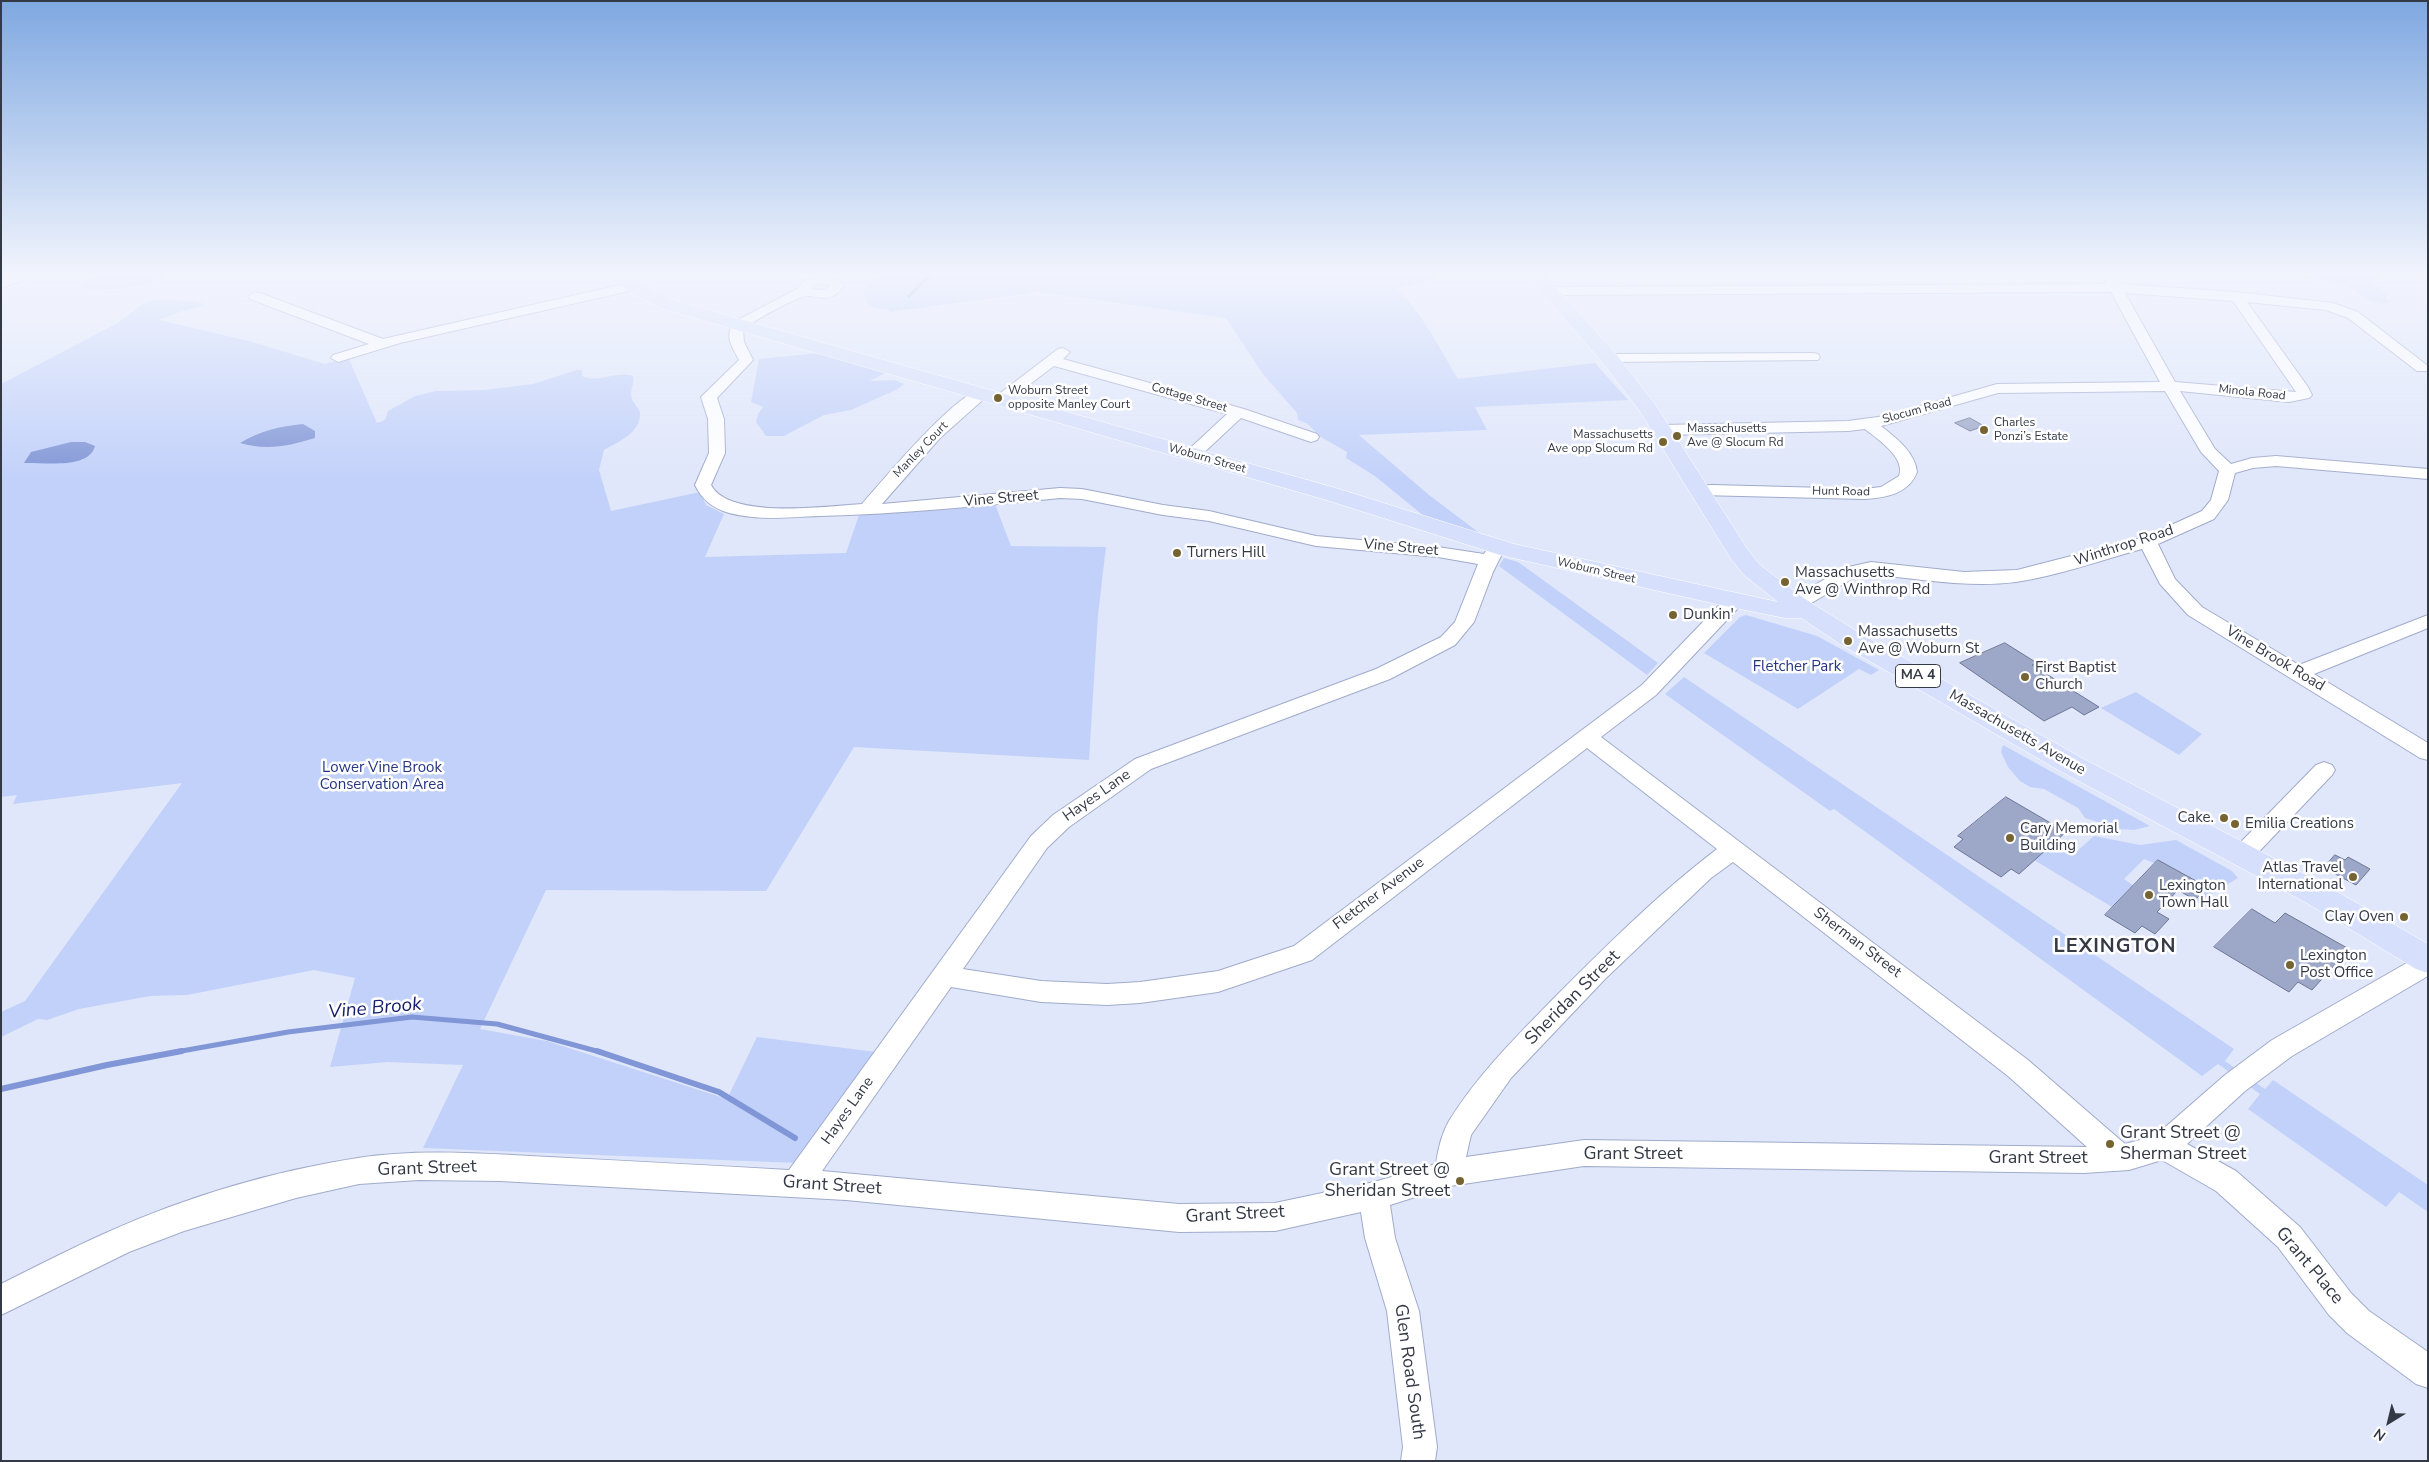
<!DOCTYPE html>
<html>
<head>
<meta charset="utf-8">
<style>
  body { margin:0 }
  #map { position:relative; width:2429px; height:1462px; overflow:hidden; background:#e0e7fb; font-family:"Nunito Sans",sans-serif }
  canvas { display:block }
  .frame { position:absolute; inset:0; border:2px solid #343946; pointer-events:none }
  .north { position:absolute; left:2364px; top:1397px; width:50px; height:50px; -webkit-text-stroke:4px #fff; paint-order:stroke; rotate:216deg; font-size:14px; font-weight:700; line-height:20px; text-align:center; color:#343946 }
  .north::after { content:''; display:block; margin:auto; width:18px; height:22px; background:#343946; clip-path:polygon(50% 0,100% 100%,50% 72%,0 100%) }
</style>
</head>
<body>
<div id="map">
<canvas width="2429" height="1462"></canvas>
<div class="frame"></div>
<div class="north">N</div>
</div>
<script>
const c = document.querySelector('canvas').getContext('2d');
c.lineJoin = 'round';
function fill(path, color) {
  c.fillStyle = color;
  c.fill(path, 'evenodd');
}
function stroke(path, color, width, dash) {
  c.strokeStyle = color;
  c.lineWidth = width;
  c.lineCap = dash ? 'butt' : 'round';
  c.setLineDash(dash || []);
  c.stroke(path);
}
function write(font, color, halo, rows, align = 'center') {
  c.font = font + ' "Nunito Sans",sans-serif';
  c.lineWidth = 5;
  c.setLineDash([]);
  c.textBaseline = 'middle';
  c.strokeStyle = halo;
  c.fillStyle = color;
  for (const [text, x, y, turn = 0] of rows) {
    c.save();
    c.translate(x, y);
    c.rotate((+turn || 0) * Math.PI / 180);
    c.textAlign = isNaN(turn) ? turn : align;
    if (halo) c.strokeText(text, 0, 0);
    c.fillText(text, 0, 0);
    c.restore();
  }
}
fill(new Path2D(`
  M 99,275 L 166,275 C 157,286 101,291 86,290 L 83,287 L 86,281 Z
  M 882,275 L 1434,275 L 1437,279 L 1396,289 C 1421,310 1441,351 1458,379 L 1595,363 L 1628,400 L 1475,407 L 1487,430 L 1359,435 L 1429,495 L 1486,538 L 1430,521 L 1375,476 L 1346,458 L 1347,452 L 1319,436 L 1308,424 L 1298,420 L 1297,413 L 1263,374 L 1226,318 L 1038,292 L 890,312 L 889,310 L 869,306 L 863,294 L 868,283 Z
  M 2277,275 L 2387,275 L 2371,283 L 2384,291 L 2389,303 C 2372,308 2361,293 2347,287 C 2325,278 2300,280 2277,275 Z
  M 155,300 L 193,301 L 205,304 L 203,306 L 179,312 L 159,320 L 249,341 L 325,364 L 348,357 L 377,423 L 385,420 L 388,411 L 415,396 L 436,391 L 484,390 L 533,384 L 577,370 L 582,370 L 582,376 C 600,384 615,370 633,376 C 635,384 629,390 632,399 C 634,404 639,408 640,413 C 641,433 618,442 604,450 L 599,470 L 611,511 L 700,492 L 706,505 L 724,514 L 705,557 L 846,553 L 859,515 L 995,504 L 1011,546 L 1106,547 L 1098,615 L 1089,760 L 854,747 L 766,891 L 546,890 L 480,1029 L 547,1041 L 727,1099 L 757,1037 L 876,1052 L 797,1163 L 423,1148 L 463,1065 L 388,1062 L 330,1067 L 355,978 L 314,970 L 187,995 L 150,996 L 79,1009 L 47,1020 L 38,1019 L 1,1037 L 1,1012 L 25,1001 L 182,783 L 13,804 L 17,795 L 1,797 L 1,384 L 118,323 L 142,304 Z
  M 818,353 L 887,372 L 870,381 L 895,380 L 904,384 L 898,389 L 851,410 L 824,415 L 784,436 L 766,436 L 756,422 L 758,414 L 763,407 L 751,402 L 759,359 Z
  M 1504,558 L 1518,562 L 1658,663 L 1647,675 L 1499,566 Z
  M 1746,615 L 1817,636 L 1879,670 L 1871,675 L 1859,669 L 1798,709 L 1704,653 L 1740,617 Z
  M 1684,677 L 2234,1049 L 2225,1061 L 2265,1089 L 2273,1080 L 2428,1185 L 2428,1212 L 2399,1192 L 2386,1207 L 2248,1109 L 2260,1094 L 2218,1064 L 2202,1076 L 1834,809 L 1830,811 L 1665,694 Z
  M 2136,692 L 2202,734 L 2179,755 L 2101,708 Z
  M 2003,745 L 2150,826 L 2134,830 L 2121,829 L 2085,818 L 2078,808 L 2044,789 L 2030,787 L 2020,781 L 2008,767 L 2001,752 Z
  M 2094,836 L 2140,845 L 2176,840 L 2232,871 L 2238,878 L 2197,903 L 2195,900 L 2207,887 L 2158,860 L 2154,863 L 2144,859 L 2124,879 L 2134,886 L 2112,907 L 2034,860 L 2056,841 L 2076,852 Z`), '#c2d1fa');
fill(new Path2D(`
  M 303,424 L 315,431 L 315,438 C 289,446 267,451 240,443 C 260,431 280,426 303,424 Z
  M 71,442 L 85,442 L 95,446 C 89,470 42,462 24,463 L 31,452 Z`), '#8196d6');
stroke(new Path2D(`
  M 909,296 L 930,275`), '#8196d6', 3);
stroke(new Path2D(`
  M 176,1052 L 288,1032 L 412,1017 L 497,1024 L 600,1052`), '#8196d6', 5);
stroke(new Path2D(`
  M 597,1051 L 719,1092 L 795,1138
  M 1,1089 L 107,1065 L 182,1051`), '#8196d6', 6);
const building = new Path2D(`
  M 1970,418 L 1984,426 L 1970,431 L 1955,423 Z
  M 2005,643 L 2037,663 L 2032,665 L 2099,707 L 2084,715 L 2072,707 L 2044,721 L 1960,663 Z
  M 2006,797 L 2066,832 L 2019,874 L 2011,869 L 2001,877 L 1954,847 L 1963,839 L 1958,836 Z
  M 2335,855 L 2345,860 L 2348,857 L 2370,869 L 2356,885 L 2324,868 Z
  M 2158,860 L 2207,887 L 2195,900 L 2178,890 L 2157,912 L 2169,919 L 2155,934 L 2142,926 L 2135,933 L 2105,915 Z
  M 2252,909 L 2275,923 L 2285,913 L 2349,949 L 2312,990 L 2298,982 L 2289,992 L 2214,947 Z`);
fill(building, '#9da8c8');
stroke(building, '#6d7795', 1);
const minor = new Path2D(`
  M 13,275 L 31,275 L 29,278 L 1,288 L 1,279 Z
  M 2111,275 L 2116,276 L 2121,284 L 2236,292 L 2333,303 L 2358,312 L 2428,366 L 2427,371 L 2417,371 L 2348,318 L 2326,310 L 2247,302 L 2308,387 L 2312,395 L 2309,398 L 2289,402 L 2180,391 L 2215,449 L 2231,464 L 2252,458 L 2276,456 L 2428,469 L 2428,479 L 2276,466 L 2253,468 L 2235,473 L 2228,500 L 2214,519 L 2158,544 L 2175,579 L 2202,607 L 2299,665 L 2428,615 L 2428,628 L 2314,674 L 2428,743 L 2428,760 L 2420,758 L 2188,615 L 2160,584 L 2142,549 C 2101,560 2058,576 2016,582 C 1968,588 1919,579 1871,574 L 1857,576 L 1803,608 L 1789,608 L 1787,604 L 1789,600 L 1844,568 L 1871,562 L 1964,572 L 2017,570 L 2145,537 L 2202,511 L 2211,500 L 2219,471 L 2201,452 L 2165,391 L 1998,393 L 1881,426 C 1896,438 1915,452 1917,472 C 1909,494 1885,498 1864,499 L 1700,495 L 1694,494 L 1692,490 L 1694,486 L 1713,485 L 1864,489 L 1881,487 L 1899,476 C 1906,457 1877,439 1865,429 L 1848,431 L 1662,435 L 1654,430 L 1662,425 L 1848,421 L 1885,416 L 1997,384 L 2160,382 L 2111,292 L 1550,295 L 1543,291 L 1550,287 L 2107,284 L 2104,279 ZM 2125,293 L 2233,301 L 2296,392 L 2175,382 Z
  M 825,276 L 838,280 L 844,285 C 830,308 815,292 802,297 C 788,302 755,320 743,329 L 744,342 L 753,360 L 717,398 L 724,419 L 725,453 L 711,485 C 729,520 829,506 862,504 C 883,480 953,396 981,389 L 989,394 L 986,397 L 940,438 L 882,504 L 1060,488 L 1082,489 L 1163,505 L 1209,511 L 1316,536 L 1438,547 L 1484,554 L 1489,546 L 1501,546 L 1504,550 L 1493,572 L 1474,622 L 1455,645 L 1390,679 L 1151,769 L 1069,827 L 1047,848 L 963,969 L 1041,981 L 1107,984 L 1140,982 L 1218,971 L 1294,946 L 1642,685 L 1727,597 L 1741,597 L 1743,601 L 1741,605 L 1656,695 L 1601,737 L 2028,1060 L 2125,1144 L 2155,1136 L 2225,1075 L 2272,1040 L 2419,956 L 2428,953 L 2428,976 L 2292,1056 L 2245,1091 L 2187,1144 L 2236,1171 L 2300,1227 L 2351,1293 L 2369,1311 L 2428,1352 L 2428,1388 L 2416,1384 L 2347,1333 L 2329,1315 L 2278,1247 L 2216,1191 L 2162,1160 L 2129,1170 L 2084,1173 L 1584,1166 L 1450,1186 L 1390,1205 L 1395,1238 L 1419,1311 L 1437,1447 L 1435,1461 L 1401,1461 L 1403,1447 L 1387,1311 L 1365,1238 L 1361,1212 L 1275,1231 L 1179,1232 L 846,1200 L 500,1181 L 419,1180 L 359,1184 L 296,1198 L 184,1231 L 129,1252 L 1,1315 L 1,1284 C 37,1266 72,1248 108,1232 C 186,1197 273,1171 358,1158 C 420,1148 487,1154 549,1157 C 629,1161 709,1165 789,1170 L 1031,836 L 1053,815 L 1135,759 L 1376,669 L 1441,637 L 1455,622 L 1478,564 L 1438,557 L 1316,546 L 1209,521 L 1163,515 L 1082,499 L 1060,498 C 980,506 900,514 820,516 C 789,517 759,521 729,513 C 713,508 702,500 695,485 L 709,453 L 708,419 L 701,397 L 739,360 C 732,346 724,337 734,322 L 797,289 L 803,281 ZM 825,284 L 830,286 L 823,290 L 811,289 L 816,285 ZM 1587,748 L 1717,849 C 1659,893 1606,946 1555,997 C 1517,1036 1478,1074 1449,1121 C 1442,1133 1438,1149 1436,1164 L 1374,1182 L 1275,1203 L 1179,1204 L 822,1171 L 951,987 L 1041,1002 L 1107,1005 L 1140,1003 L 1218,992 L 1312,960 ZM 1733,862 L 2008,1076 L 2087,1147 L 1584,1140 L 1466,1157 L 1471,1135 L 1511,1078 L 1605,979 L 1711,878 Z
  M 633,282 L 640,286 L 638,289 L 400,343 L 338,362 L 331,358 L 333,355 L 369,344 L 250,299 L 248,296 L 255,292 L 260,293 L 383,339 Z
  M 1063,348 L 1070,352 L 1063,359 L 1244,409 L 1317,434 L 1319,437 L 1317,440 L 1311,442 L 1241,418 L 1198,458 L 1186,458 L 1184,455 L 1186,452 L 1227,414 L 1054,366 L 1005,403 L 995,403 L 992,400 L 995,397 L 1058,349 Z
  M 1813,353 L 1818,354 L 1820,357 L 1818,360 L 1609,362 L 1602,358 L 1609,354 Z
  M 2324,762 L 2332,765 L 2335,770 L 2332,775 L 2251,860 L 2243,863 L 2235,860 L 2231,854 L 2235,848 L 2316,765 Z`);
const major = new Path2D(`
  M 608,275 L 628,275 L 654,291 L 676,301 L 1339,489 L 1514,544 L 1778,602 L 1744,575 L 1731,559 L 1639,410 L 1602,362 L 1527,275 L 1545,275 L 1616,354 L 1655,404 L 1748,550 L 1760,565 L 1805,599 L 1858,632 L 2080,757 L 2327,886 L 2428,944 L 2428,973 L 2416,969 L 2305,902 L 2060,771 L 1840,644 L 1801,618 L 1785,618 L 1734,608 L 1500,555 L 1323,499 L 664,309 L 642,299 L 610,279 Z`);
stroke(minor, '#a0abcb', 2);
stroke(major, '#fff', 1);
fill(minor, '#fff');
fill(major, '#d6dffb');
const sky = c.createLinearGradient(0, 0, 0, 480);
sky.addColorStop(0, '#7fa8e1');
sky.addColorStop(0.57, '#f1f4fd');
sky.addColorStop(1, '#f1f4fd00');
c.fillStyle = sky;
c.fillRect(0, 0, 2429, 480);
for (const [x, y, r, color] of [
  [998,398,5,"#756331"],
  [1984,430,5,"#756331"],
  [1677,436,5,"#756331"],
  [1663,442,5,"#756331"],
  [1177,553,5,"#756331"],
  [1785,582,5,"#756331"],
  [1673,615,5,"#756331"],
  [1848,641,5,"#756331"],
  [2025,677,5,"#756331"],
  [2224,818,5,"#756331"],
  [2235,824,5,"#756331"],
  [2010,838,5,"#756331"],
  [2353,877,5,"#756331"],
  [2149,895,5,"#756331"],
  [2404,917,5,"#756331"],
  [2290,965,5,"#756331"],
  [2110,1144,5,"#756331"],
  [1460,1181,5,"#756331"]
]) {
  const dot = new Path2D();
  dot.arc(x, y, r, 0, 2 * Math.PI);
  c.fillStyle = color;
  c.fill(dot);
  stroke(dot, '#fff', 2);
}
write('12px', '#343946', '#fff', [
  ["Woburn Street",1008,391],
  ["opposite Manley Court",1008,405],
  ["Charles",1994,423],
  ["Ponzi’s Estate",1994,437],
  ["Massachusetts",1687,429],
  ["Ave @ Slocum Rd",1687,443],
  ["Massachusetts",1653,435,"right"],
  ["Ave opp Slocum Rd",1653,449,"right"]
], 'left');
write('12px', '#343946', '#fff', [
  ["Minola Road",2252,393,6],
  ["Cottage Street",1189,398,16],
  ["Slocum Road",1917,411,-15],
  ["Manley Court",921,450,-46],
  ["Woburn Street",1207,459,16],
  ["Hunt Road",1841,492,1],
  ["Woburn Street",1596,571,13]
]);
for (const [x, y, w] of [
  [1918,676,45]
]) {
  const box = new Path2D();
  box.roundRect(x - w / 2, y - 11.5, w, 23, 4);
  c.fillStyle = '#fff';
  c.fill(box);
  stroke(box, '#343946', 1);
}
write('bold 14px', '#343946', null, [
  ["MA 4",1918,676]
]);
write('15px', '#343946', '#fff', [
  ["Vine Street",1001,499,-5],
  ["Winthrop Road",2124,546,-18],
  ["Vine Street",1401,548,5],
  ["Vine Brook Road",2275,659,31],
  ["Massachusetts Avenue",2017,733,30],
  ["Hayes Lane",1097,796,-35],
  ["Fletcher Avenue",1379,894,-37],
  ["Sherman Street",1857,943,37],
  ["Hayes Lane",848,1111,-55]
]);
write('15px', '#343946', '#fff', [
  ["Turners Hill",1187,553],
  ["Massachusetts",1795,573],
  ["Ave @ Winthrop Rd",1795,590],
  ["Dunkin'",1683,615],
  ["Massachusetts",1858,632],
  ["Ave @ Woburn St",1858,649],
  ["First Baptist",2035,668],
  ["Church",2035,685],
  ["Cake.",2214,818,"right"],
  ["Emilia Creations",2245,824],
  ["Cary Memorial",2020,829],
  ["Building",2020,846],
  ["Atlas Travel",2343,868,"right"],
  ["International",2343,885,"right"],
  ["Lexington",2159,886],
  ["Town Hall",2159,903],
  ["Clay Oven",2394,917,"right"],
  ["Lexington",2300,956],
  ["Post Office",2300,973]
], 'left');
write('15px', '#253580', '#fff', [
  ["Fletcher Park",1797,667],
  ["Lower Vine Brook",382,768],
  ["Conservation Area",382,785]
]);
write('18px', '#343946', '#fff', [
  ["Sheridan Street",1573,998,-45],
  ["Grant Street",1633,1155],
  ["Grant Street",2038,1159],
  ["Grant Street",427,1169,-2],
  ["Grant Street",832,1186,4],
  ["Grant Street",1235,1215,-3],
  ["Grant Place",2309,1266,50],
  ["Glen Road South",1409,1372,82]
]);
write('18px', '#343946', '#fff', [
  ["Grant Street @",2120,1134],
  ["Sherman Street",2120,1155],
  ["Grant Street @",1450,1171,"right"],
  ["Sheridan Street",1450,1192,"right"]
], 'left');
write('italic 19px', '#151f69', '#fff', [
  ["Vine Brook",375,1009,-5]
]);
c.letterSpacing = '1px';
write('bold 20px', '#343946', '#fff', [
  ["LEXINGTON",2115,947]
]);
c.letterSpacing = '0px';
</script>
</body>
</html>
